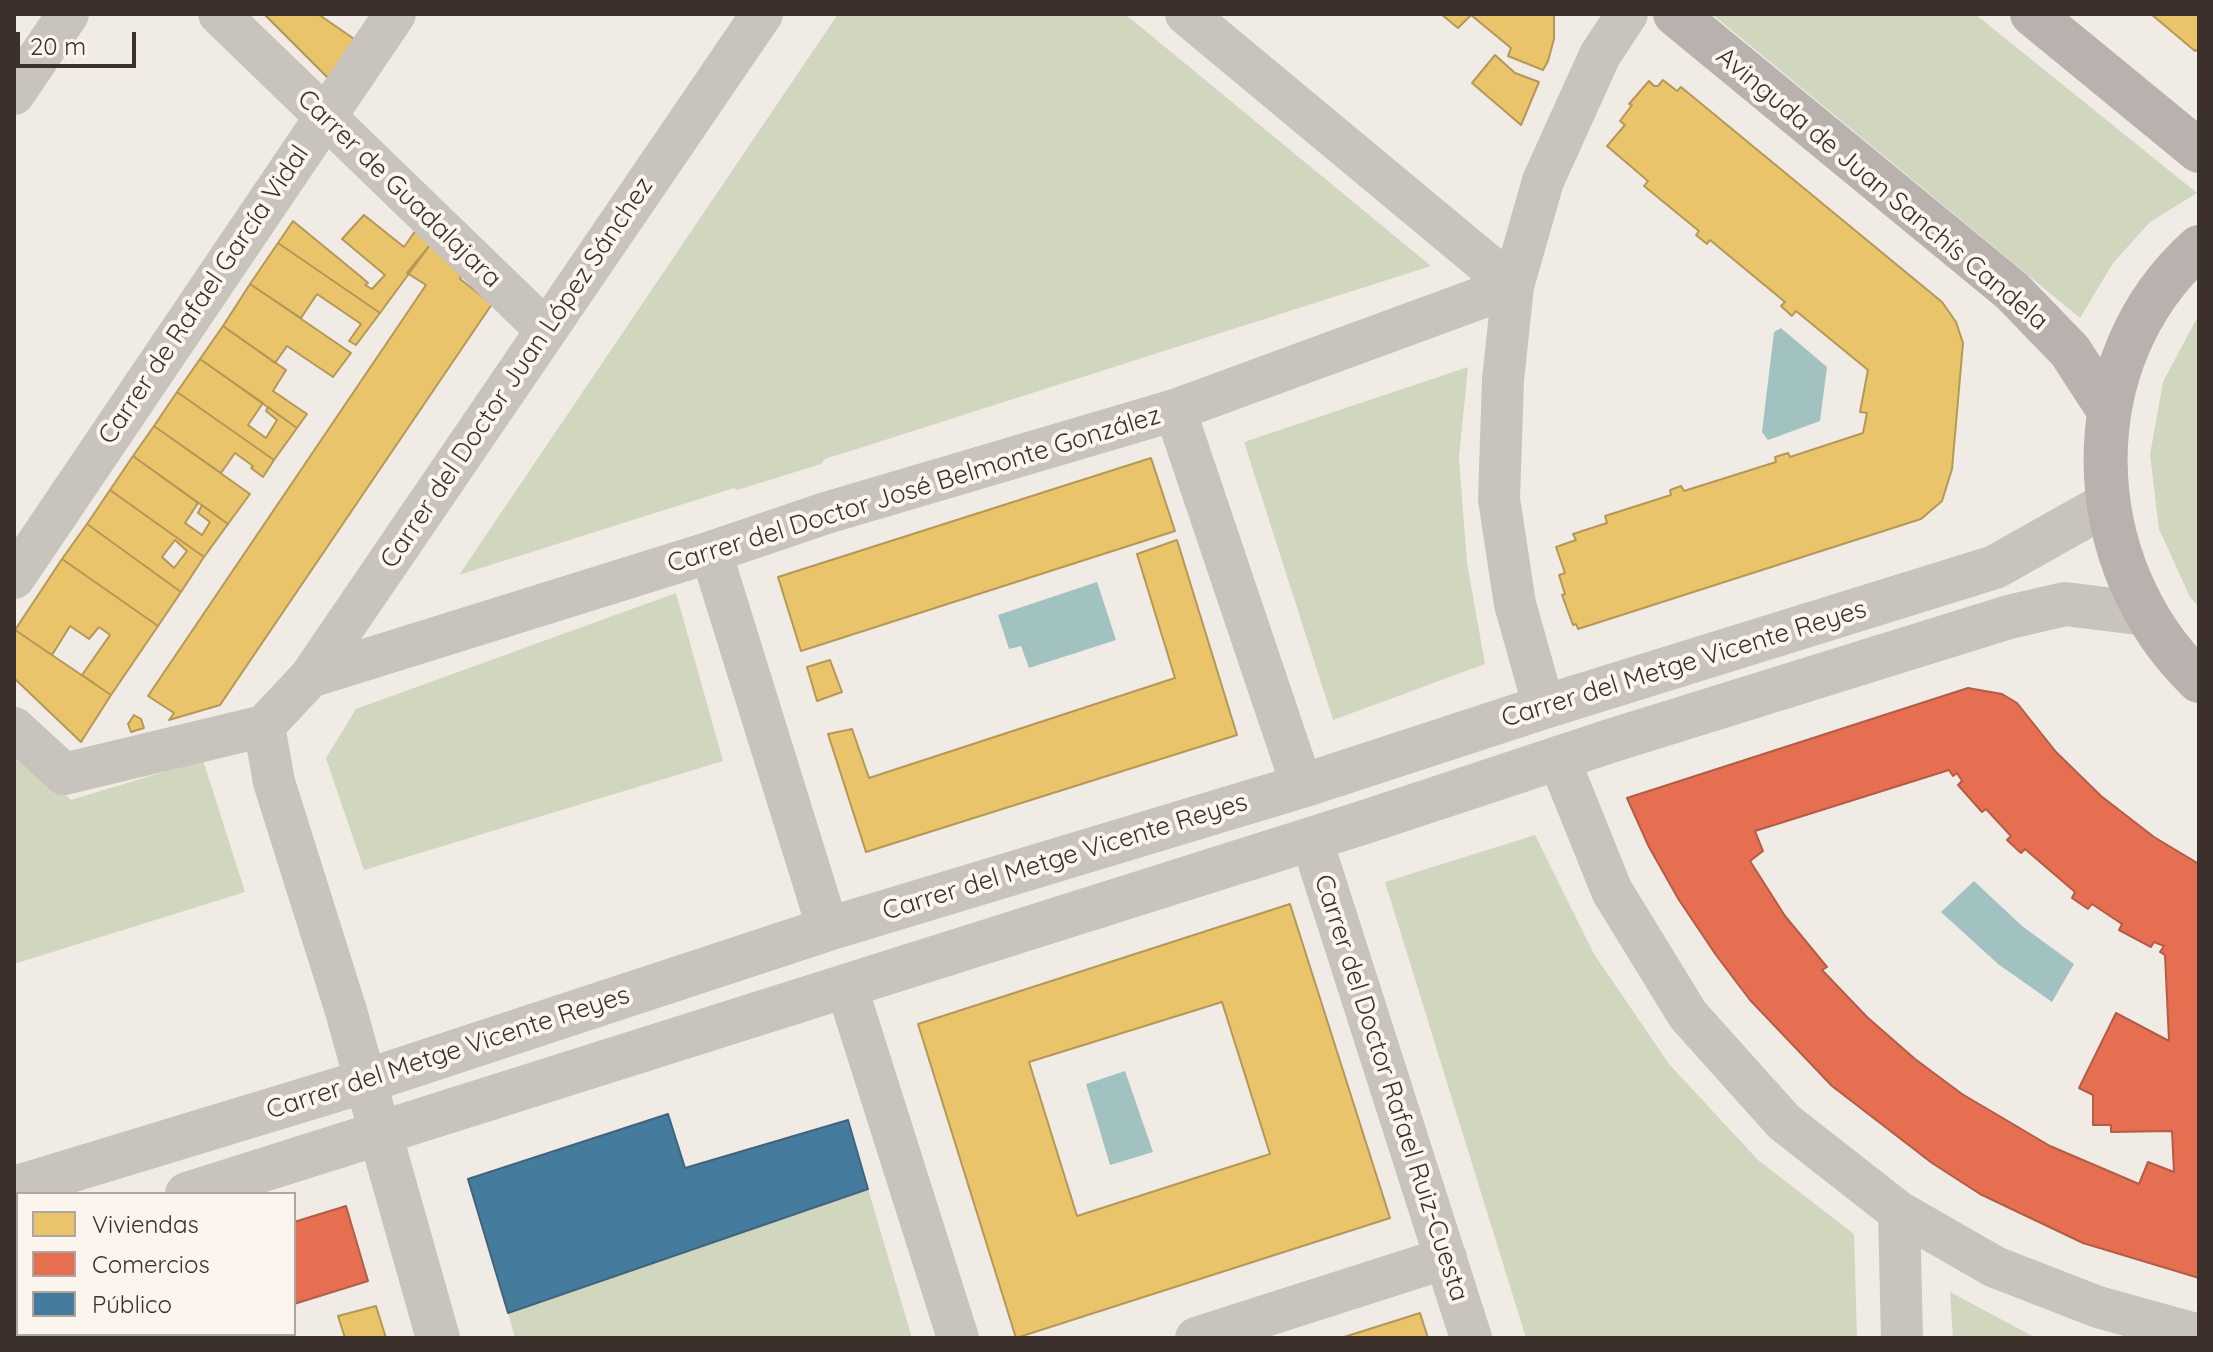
<!DOCTYPE html>
<html>
<head>
<meta charset="utf-8">
<style>
  body { margin:0 }
  #map { position:relative; width:2213px; height:1352px; overflow:hidden; background:#f0ebe5; font-family:Quicksand,sans-serif }
  canvas { display:block }
  .frame { position:absolute; inset:0; border:16px solid #3b302b; pointer-events:none }
  .legend { position:absolute; left:16px; top:1192px; width:280px; height:144px; box-sizing:border-box; background:#fbf5ee; border:2px solid #aea6a0; margin:0; padding:10px 14px; list-style:none; font-size:24px; color:#3b302b }
  .legend li { display:flex; align-items:center; gap:16px; height:40px }
  .legend b { width:40px; border:2px solid #aea6a0 }
  .scale { position:absolute; left:16px; top:32px; width:120px; height:36px; box-sizing:border-box; border:4px solid #3b302b; border-top:0; padding-left:10px; font-size:24px; line-height:28px; white-space:nowrap; color:#3b302b; -webkit-text-stroke:6px #fbf5ee; paint-order:stroke }
</style>
</head>
<body>
<div id="map">
<canvas width="2213" height="1352"></canvas>
<div class="frame"></div>
<ul class="legend">
<li><b style="height:22px;background:#e9c46a"></b>Viviendas</li>
<li><b style="height:22px;background:#e76f51"></b>Comercios</li>
<li><b style="height:22px;background:#457b9d"></b>Público</li>
</ul>
<div class="scale">20 m</div>
</div>
<script>
const c = document.querySelector('canvas').getContext('2d');
c.lineJoin = 'round';
function fill(path, color) {
  c.fillStyle = color;
  c.fill(path, 'evenodd');
}
function stroke(path, color, width, dash) {
  c.strokeStyle = color;
  c.lineWidth = width;
  c.lineCap = dash ? 'butt' : 'round';
  c.setLineDash(dash || []);
  c.stroke(path);
}
function write(font, color, halo, rows, align = 'center') {
  c.font = font + ' Quicksand,sans-serif';
  c.lineWidth = 8;
  c.setLineDash([]);
  c.textBaseline = 'middle';
  c.strokeStyle = halo;
  c.fillStyle = color;
  for (const [text, x, y, turn = 0] of rows) {
    c.save();
    c.translate(x, y);
    c.rotate((+turn || 0) * Math.PI / 180);
    c.textAlign = isNaN(turn) ? turn : align;
    if (halo) c.strokeText(text, 0, 0);
    c.fillText(text, 0, 0);
    c.restore();
  }
}
fill(new Path2D(`
  M 838,14 L 1125,14 L 1431,266 L 825,459 L 821,464 L 737,490 L 734,488 L 459,575 Z
  M 1712,14 L 1975,14 L 2197,193 L 2150,222 L 2113,263 L 2080,318 Z
  M 2199,314 L 2199,607 L 2190,597 L 2159,529 L 2150,455 L 2163,382 Z
  M 1468,367 L 1459,457 L 1467,563 L 1485,664 L 1333,720 L 1244,442 Z
  M 676,593 L 723,761 L 364,870 L 326,758 L 356,709 Z
  M 14,746 L 71,800 L 203,760 L 245,892 L 14,964 Z
  M 1535,835 L 1594,954 L 1669,1064 L 1758,1160 L 1854,1234 L 1857,1338 L 1526,1338 L 1385,882 Z
  M 868,1189 L 912,1338 L 515,1338 L 508,1313 Z
  M 1950,1292 L 2036,1338 L 1953,1338 Z`), '#d1d6bf');
fill(new Path2D(`
  M 1781,328 L 1827,367 L 1820,421 L 1768,440 L 1762,432 L 1774,332 Z
  M 1097,582 L 1116,640 L 1029,668 L 1021,646 L 1009,649 L 998,615 Z
  M 1974,881 L 2022,926 L 2074,964 L 2052,1002 L 1998,964 L 1941,912 Z
  M 1125,1071 L 1153,1152 L 1110,1165 L 1086,1084 Z`), '#a1c2c1');
const homes = new Path2D(`
  M 264,14 L 318,14 L 360,43 L 331,81 Z
  M 1441,14 L 1554,14 L 1554,39 L 1548,61 L 1543,70 L 1508,56 L 1511,48 L 1471,15 L 1458,28 Z
  M 2151,14 L 2199,14 L 2199,49 L 2195,51 Z
  M 1495,55 L 1515,73 L 1539,82 L 1521,125 L 1472,83 Z
  M 1663,80 L 1677,91 L 1681,87 L 1942,302 L 1956,322 L 1963,343 L 1952,469 L 1942,501 L 1921,519 L 1578,629 L 1576,624 L 1573,625 L 1562,595 L 1565,594 L 1559,575 L 1565,573 L 1556,547 L 1576,540 L 1573,534 L 1607,523 L 1605,516 L 1671,495 L 1670,490 L 1681,486 L 1684,491 L 1776,462 L 1775,457 L 1788,453 L 1790,457 L 1863,433 L 1867,413 L 1860,412 L 1868,370 L 1796,311 L 1792,316 L 1781,306 L 1785,302 L 1710,240 L 1707,244 L 1696,235 L 1699,231 L 1644,186 L 1648,181 L 1607,146 L 1625,125 L 1620,121 L 1632,105 L 1629,104 L 1649,81 L 1654,86 L 1658,86 Z
  M 364,215 L 404,247 L 416,230 L 430,245 L 380,313 L 278,243 L 293,221 L 360,276 L 368,283 L 365,285 L 372,289 L 385,275 L 342,239 Z
  M 278,243 L 380,313 L 356,345 L 349,341 L 361,324 L 317,294 L 301,318 L 250,284 Z
  M 430,245 L 461,275 L 460,279 L 492,304 L 220,705 L 169,720 L 174,713 L 148,696 L 426,285 L 407,273 Z
  M 250,284 L 351,353 L 333,377 L 287,346 L 275,363 L 223,326 Z
  M 223,326 L 286,370 L 273,391 L 307,414 L 297,428 L 200,359 Z
  M 200,359 L 263,403 L 248,425 L 266,438 L 277,420 L 266,411 L 268,407 L 297,428 L 274,460 L 177,392 Z
  M 177,392 L 274,460 L 263,477 L 251,468 L 253,466 L 235,453 L 221,473 L 154,426 Z
  M 154,426 L 250,494 L 228,524 L 133,456 Z
  M 133,456 L 198,503 L 185,523 L 202,535 L 210,522 L 198,513 L 202,505 L 228,524 L 204,557 L 110,490 Z
  M 1151,458 L 1175,531 L 801,651 L 778,577 Z
  M 110,490 L 204,557 L 181,592 L 87,524 ZM 175,540 L 187,551 L 174,568 L 162,557 Z
  M 87,524 L 181,592 L 158,626 L 62,559 Z
  M 1177,540 L 1237,735 L 866,852 L 828,734 L 852,729 L 869,778 L 1175,678 L 1137,554 Z
  M 62,559 L 158,626 L 111,695 L 82,675 L 110,635 L 99,627 L 89,639 L 70,626 L 52,655 L 15,630 Z
  M 15,630 L 111,695 L 81,742 L 14,678 Z
  M 830,660 L 842,692 L 817,701 L 807,667 Z
  M 134,715 L 141,719 L 144,728 L 131,732 L 128,724 Z
  M 1290,904 L 1390,1218 L 1016,1338 L 918,1024 ZM 1222,1002 L 1270,1154 L 1077,1216 L 1029,1062 Z
  M 376,1306 L 386,1338 L 345,1338 L 338,1316 Z
  M 1420,1313 L 1428,1338 L 1341,1338 Z`);
fill(homes, '#e9c46a');
stroke(homes, '#b59857', 2);
const shops = new Path2D(`
  M 1968,688 L 2002,694 L 2017,703 L 2056,752 L 2101,796 L 2154,837 L 2199,864 L 2199,1278 L 2083,1243 L 1980,1194 L 1932,1163 L 1832,1086 L 1750,1000 L 1716,955 L 1679,900 L 1649,847 L 1627,798 ZM 1949,770 L 1953,776 L 1957,773 L 1962,781 L 1958,785 L 1982,812 L 1986,809 L 2011,836 L 2007,840 L 2021,853 L 2025,849 L 2075,892 L 2072,898 L 2088,909 L 2092,904 L 2122,924 L 2119,930 L 2151,947 L 2154,942 L 2164,946 L 2160,952 L 2165,955 L 2169,1041 L 2116,1013 L 2079,1088 L 2093,1095 L 2093,1125 L 2111,1125 L 2111,1132 L 2172,1131 L 2174,1172 L 2148,1162 L 2139,1184 L 2050,1146 L 1962,1094 L 1915,1059 L 1867,1017 L 1822,970 L 1827,967 L 1785,916 L 1750,861 L 1763,851 L 1755,831 Z
  M 346,1206 L 368,1281 L 294,1304 L 294,1222 Z
  M 18,1309 L 18,1334 L 199,1334 L 186,1338 L 14,1338 L 14,1310 Z`);
fill(shops, '#e76f51');
stroke(shops, '#b35c46', 2);
const public = new Path2D(`
  M 668,1114 L 685,1168 L 848,1120 L 868,1189 L 508,1313 L 468,1179 Z`);
fill(public, '#457b9d');
stroke(public, '#42647b', 2);
stroke(new Path2D(`
  M 219,14 L 546,330
  M 14,94 L 68,14
  M 1175,410 L 1302,786
  M 711,552 L 828,929
  M 14,578 L 395,14
  M 310,677 L 711,552 L 826,513 L 1175,410 L 1513,286 L 1186,14
  M 1544,707 L 1515,604 L 1499,499 L 1503,380 L 1513,286 L 1543,181 L 1600,55 L 1627,14
  M 264,726 L 310,677 L 762,14
  M 264,726 L 274,782 L 346,1011 L 380,1133
  M 14,728 L 64,774 L 264,726
  M 1558,757 L 1612,891 L 1688,1015 L 1784,1122 L 1899,1212 L 1995,1267 L 2098,1307 L 2199,1335
  M 1311,838 L 1471,1338
  M 846,985 L 958,1338
  M 1899,1212 L 1902,1338
  M 1196,1338 L 1446,1258`), '#c9c3be', 42);
stroke(new Path2D(`
  M 380,1133 L 438,1338
  M 14,1188 L 366,1081 L 828,929 L 1302,786 L 1544,707 L 1995,567 L 2107,504
  M 187,1194 L 1368,821 L 1610,741 L 2009,617 L 2065,604 L 2146,614
  M 14,1248 L 18,1247`), '#c9c3be', 44);
stroke(new Path2D(`
  M 1675,14 L 2012,291 L 2070,351 L 2109,411
  M 2032,14 L 2199,151
  M 2199,247 C 2071,361 2078,565 2199,681`), '#b8b1ad', 44);
write('26px', '#3b302b', '#fbf5ee', [
  ["Carrer de Guadalajara",399,189,44],
  ["Avinguda de Juan Sanchís Candela",1882,189,40],
  ["Carrer de Rafael García Vidal",204,295,-56],
  ["Carrer del Doctor Juan López Sánchez",517,373,-56],
  ["Carrer del Doctor José Belmonte González",914,490,-17],
  ["Carrer del Metge Vicente Reyes",1684,664,-17],
  ["Carrer del Metge Vicente Reyes",1065,857,-17],
  ["Carrer del Metge Vicente Reyes",448,1053,-18],
  ["Carrer del Doctor Rafael Ruiz-Cuesta",1391,1088,72]
]);
</script>
</body>
</html>
